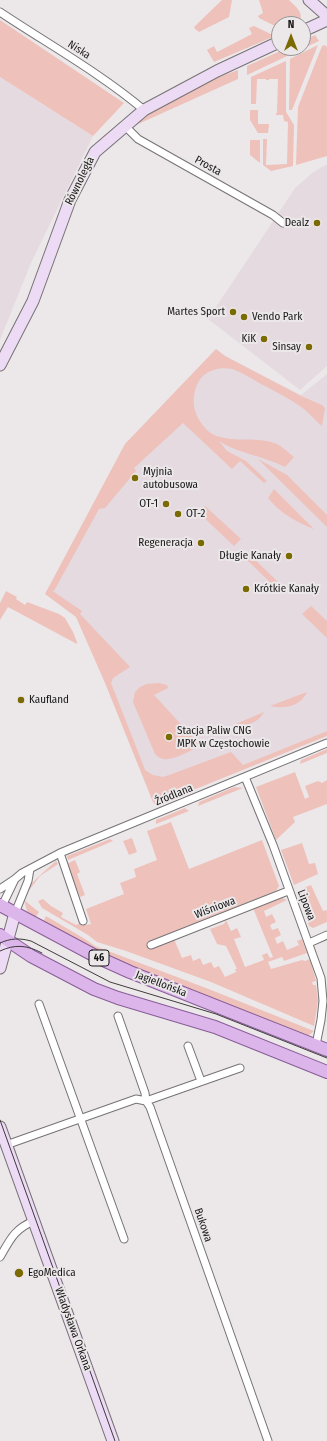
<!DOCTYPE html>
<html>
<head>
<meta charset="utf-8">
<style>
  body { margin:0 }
  #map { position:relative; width:327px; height:1441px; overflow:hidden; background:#ece8ea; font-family:"Fira Sans Condensed",sans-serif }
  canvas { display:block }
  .north { position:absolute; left:271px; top:16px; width:40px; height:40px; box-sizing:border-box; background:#ece8ea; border:1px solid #979496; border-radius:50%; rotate:0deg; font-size:11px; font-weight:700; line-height:16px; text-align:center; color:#181717 }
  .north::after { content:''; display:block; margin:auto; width:14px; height:18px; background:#7a6a01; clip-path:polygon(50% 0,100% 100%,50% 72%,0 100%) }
</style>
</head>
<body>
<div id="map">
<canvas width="327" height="1441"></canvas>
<div class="north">N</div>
</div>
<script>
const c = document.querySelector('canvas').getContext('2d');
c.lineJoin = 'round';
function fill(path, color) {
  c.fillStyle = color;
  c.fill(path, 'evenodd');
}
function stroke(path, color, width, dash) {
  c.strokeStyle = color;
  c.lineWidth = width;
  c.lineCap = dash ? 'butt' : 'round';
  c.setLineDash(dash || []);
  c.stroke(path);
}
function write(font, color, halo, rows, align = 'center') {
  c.font = font + ' "Fira Sans Condensed",sans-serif';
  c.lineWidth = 4;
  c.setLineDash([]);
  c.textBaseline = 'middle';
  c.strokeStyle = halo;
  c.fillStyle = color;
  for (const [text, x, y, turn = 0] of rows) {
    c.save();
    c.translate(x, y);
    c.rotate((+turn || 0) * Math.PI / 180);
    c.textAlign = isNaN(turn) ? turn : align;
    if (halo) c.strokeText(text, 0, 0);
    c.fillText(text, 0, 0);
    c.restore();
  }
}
fill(new Path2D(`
  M 0,77 L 93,136 L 31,263 L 0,340 Z
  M 327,164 L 327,366 L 300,390 L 208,319 L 295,188 L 312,173 Z
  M 216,349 L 225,356 L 301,395 L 327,374 L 327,731 L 153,802 L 87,637 L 73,610 L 45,594 L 125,444 Z`), '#e5dae0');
fill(new Path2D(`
  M 222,0 L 232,0 L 229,17 L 199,32 L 194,28 L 195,26 Z
  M 259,0 L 289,0 C 296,7 306,14 298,24 L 279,24 L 279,28 L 259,18 L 258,16 L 263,13 Z
  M 0,20 L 124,103 L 93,136 L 0,77 Z
  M 254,26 L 275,36 L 214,62 L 207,50 L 214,46 L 217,52 L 252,34 L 249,28 Z
  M 315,35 L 319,41 L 247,75 L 247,66 L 287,48 L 303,48 L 303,41 Z
  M 318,45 L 292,110 L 289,110 L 290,59 Z
  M 325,45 L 327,47 L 327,156 L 296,165 L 298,107 L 322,46 Z
  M 286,61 L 286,112 L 294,125 L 293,166 L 271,171 L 263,165 L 263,139 L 267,139 L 266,165 L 287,164 L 288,122 L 284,121 L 283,115 L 276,115 L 276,113 L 277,113 L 278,79 L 269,79 L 269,80 L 266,80 L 266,79 L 257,79 L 256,104 L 251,104 L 251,77 Z
  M 238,70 L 238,79 L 136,125 L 135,124 L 163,103 L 195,86 Z
  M 250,110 L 258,110 L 258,124 L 269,124 L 268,133 L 258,133 L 250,120 Z
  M 250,140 L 260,140 L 260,163 L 250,155 Z
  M 216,349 L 225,356 L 301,396 L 322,405 L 325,408 L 322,426 C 316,421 310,414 304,409 C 292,400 278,393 265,386 C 255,381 242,372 232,369 C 215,366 199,373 195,391 C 191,404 196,418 205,428 C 222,447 254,434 277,444 C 283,447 289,453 294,457 L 285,467 C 264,456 239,454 219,441 L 227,451 L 246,461 L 267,481 L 264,483 L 240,461 L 232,469 L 183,423 L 134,468 L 136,471 L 105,508 L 99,509 L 54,591 L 51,590 L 82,611 L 80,614 L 130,667 L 113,678 L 111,683 L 144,767 L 145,770 L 153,775 L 163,777 L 169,775 L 231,752 L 243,765 L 327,731 L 327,736 L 156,805 L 153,802 L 105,683 L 76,617 L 45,594 L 125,444 Z
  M 258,459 L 287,475 L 327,515 L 327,527 Z
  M 274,489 L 314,529 C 297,523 279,512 268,498 Z
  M 205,506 L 241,539 L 234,546 L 199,513 Z
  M 248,553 L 277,581 L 273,585 L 244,557 Z
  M 6,591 L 17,597 L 16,599 L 25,605 L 27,602 L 59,614 L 65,618 L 73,632 L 77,642 L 77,644 L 8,607 L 0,620 L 0,603 Z
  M 311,606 L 327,621 L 327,638 L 302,614 Z
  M 158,683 L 167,685 L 168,688 L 154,695 L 201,746 C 191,750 173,761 163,759 C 159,758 157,756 155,754 L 133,702 L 135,692 L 140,687 L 147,684 Z
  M 307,692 C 300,707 285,709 270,706 Z
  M 264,712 C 256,726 244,725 231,726 Z
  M 327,749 L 327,753 L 300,764 L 301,760 Z
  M 295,772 L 305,799 L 309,797 L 305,786 L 318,781 L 322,783 L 327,780 L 327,804 L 293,817 L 295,822 L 276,840 L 256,787 Z
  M 234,787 L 243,788 L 198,806 L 199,802 Z
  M 185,808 L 189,811 L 156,824 L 156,820 Z
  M 171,822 L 189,869 L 262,840 L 279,886 L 276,891 L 147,942 L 150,949 L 174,939 L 182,958 L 191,955 L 193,961 L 200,958 L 203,965 L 211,962 L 214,968 L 219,966 L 225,977 L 236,972 L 235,969 L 237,969 L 226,946 L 217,944 L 210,929 L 224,924 L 226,920 L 231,931 L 237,928 L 241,937 L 234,939 L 245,967 L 264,960 L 262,955 L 267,953 L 270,958 L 273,957 L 253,908 L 280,897 L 287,900 L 264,911 L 266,917 L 272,914 L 276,922 L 270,925 L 272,930 L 278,928 L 281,935 L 275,938 L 277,944 L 283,941 L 287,950 L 299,945 L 297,941 L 302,939 L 307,953 L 284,961 L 282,957 L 268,962 L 271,969 L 302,960 L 305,961 L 310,959 L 316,981 L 312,982 L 313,985 L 316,985 L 318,1001 L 314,1026 L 211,982 L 126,951 L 97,942 L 88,935 L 42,908 L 38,901 L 43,899 L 51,906 L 63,913 L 61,917 L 76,925 L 80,923 L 86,925 L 91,924 L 86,909 L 124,894 L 120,883 L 136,877 L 134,869 L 157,860 L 147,831 Z
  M 132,838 L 137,852 L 129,855 L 123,841 Z
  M 110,839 L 113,841 L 68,860 L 67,856 Z
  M 302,843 L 309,864 L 315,863 L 318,874 L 294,885 L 281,850 Z
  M 75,860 L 80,872 L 77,874 L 85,895 L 80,897 L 67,864 Z
  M 56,861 L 58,864 L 40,876 L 27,893 L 25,891 L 37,878 Z
  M 311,885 L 323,911 L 327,910 L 327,922 L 313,928 L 309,926 L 296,891 Z
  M 24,900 L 39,912 L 35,918 L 27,911 Z
  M 46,916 L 85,939 L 95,946 L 206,988 L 314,1031 L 309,1035 L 303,1035 L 112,959 L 43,922 Z`), '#eec1bb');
const street = new Path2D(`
  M 0,12 C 48,44 100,73 144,110
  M 125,126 L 138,139 L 273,215 L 283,223
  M 245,777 L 273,845 L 321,978 L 323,1001 L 321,1020 L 316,1045
  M 60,853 L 83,921
  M 0,889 L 15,879
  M 2,906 L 15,879 L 22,873 L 60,853 L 327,743
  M 15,913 L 28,881 L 30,869
  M 309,943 L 327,935
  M 151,945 L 288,891
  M 39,1004 L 124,1239
  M 118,1016 L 145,1093 L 146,1101 L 150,1107 L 268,1441
  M 188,1046 L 201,1081
  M 6,1145 L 136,1099 L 146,1101 L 240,1068
  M 0,1257 C 10,1240 14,1229 34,1221`);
const secondary = new Path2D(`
  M 309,0 L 327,16
  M 303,31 L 327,20
  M 0,365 L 33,301 L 70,200 L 95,152 L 144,110 L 217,71 L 279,42
  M 0,968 L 15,913
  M 0,1127 L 113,1441`);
const primary = new Path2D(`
  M 0,905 L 99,958 L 130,972 L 327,1050
  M 0,935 L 31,956 L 94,989 L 118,998 L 215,1027 L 327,1072`);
stroke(street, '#767375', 9);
stroke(secondary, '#767375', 13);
stroke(primary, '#885d97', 14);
stroke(street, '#fff', 7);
stroke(secondary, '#eddaf4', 11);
stroke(primary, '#dcb5ea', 12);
stroke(new Path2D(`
  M 0,943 C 11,938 20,938 31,941 L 110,982 L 216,1014 L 327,1058
  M 0,951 C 15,944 27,945 42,953
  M 0,1120 L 115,1441`), '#3d3b3c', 1);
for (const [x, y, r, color] of [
  [317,223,4,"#7a6a01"],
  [233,312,4,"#7a6a01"],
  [244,317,4,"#7a6a01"],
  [264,339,4,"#7a6a01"],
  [309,347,4,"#7a6a01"],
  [135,478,4,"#7a6a01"],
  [166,504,4,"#7a6a01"],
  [178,514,4,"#7a6a01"],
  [201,543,4,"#7a6a01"],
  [289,556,4,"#7a6a01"],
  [246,589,4,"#7a6a01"],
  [21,700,4,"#7a6a01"],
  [169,737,4,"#7a6a01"],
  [19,1273,5,"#7a6a01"]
]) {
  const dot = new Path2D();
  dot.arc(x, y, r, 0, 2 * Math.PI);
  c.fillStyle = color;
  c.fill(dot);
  stroke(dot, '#ece8ea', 1.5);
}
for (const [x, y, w] of [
  [99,958,20]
]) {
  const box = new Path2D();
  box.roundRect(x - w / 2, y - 8, w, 16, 3);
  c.fillStyle = '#ece8ea';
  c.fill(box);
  stroke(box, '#181717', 1);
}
write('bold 10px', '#181717', null, [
  ["46",99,958]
]);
write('11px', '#181717', '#ece8ea', [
  ["Niska",79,50,33],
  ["Prosta",208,166,29],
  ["Równoległa",80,181,-64],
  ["Źródlana",174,795,-22],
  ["Lipowa",306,905,69],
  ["Wiśniowa",215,908,-21],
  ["Jagiellońska",161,984,21],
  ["Bukowa",203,1225,71],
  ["Władysława Orkana",73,1329,70]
]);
write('11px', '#181717', '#ece8ea', [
  ["Dealz",309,223],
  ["Martes Sport",225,312],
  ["Vendo Park",252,317,"left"],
  ["KiK",256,339],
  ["Sinsay",301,347],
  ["Myjnia",143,472,"left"],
  ["autobusowa",143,485,"left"],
  ["OT-1",158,504],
  ["OT-2",186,514,"left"],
  ["Regeneracja",193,543],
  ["Długie Kanały",281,556],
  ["Krótkie Kanały",254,589,"left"],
  ["Kaufland",29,700,"left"],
  ["Stacja Paliw CNG",177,731,"left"],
  ["MPK w Częstochowie",177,744,"left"],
  ["EgoMedica",28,1273,"left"]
], 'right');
</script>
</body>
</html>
